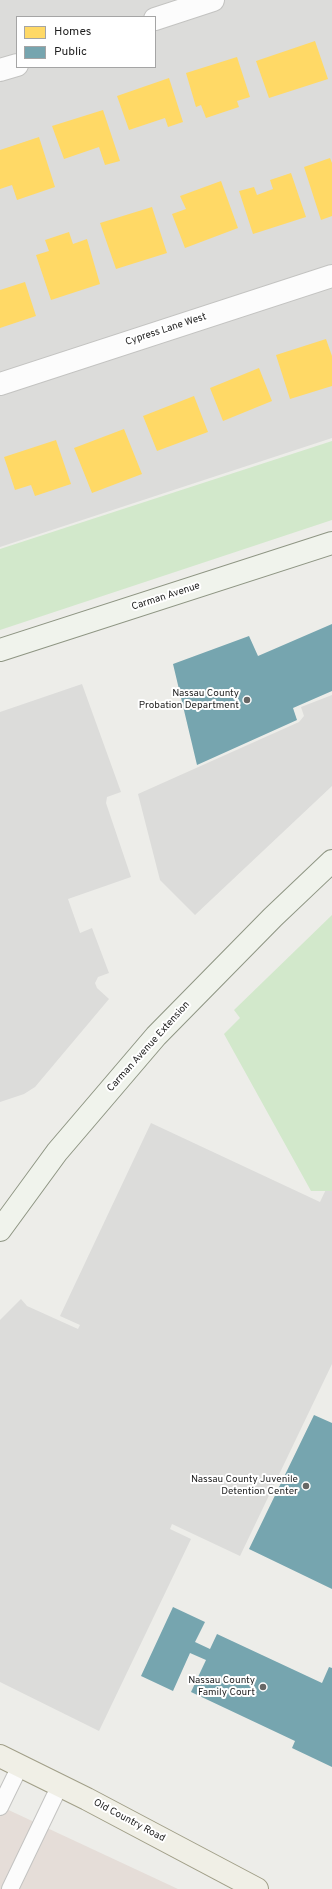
<!DOCTYPE html>
<html>
<head>
<meta charset="utf-8">
<style>
  body { margin:0 }
  #map { position:relative; width:332px; height:1889px; overflow:hidden; background:#edede9; font-family:Overpass,sans-serif }
  canvas { display:block }
  .legend { position:absolute; left:16px; top:16px; width:140px; height:52px; box-sizing:border-box; background:#fff; border:1px solid #a5a5a5; margin:0; padding:5px 7px; list-style:none; font-size:12px; color:#1f1f1f }
  .legend li { display:flex; align-items:center; gap:8px; height:20px }
  .legend b { width:20px; border:1px solid #a5a5a5 }
</style>
</head>
<body>
<div id="map">
<canvas width="332" height="1889"></canvas>
<ul class="legend">
<li><b style="height:11px;background:#ffd966"></b>Homes</li>
<li><b style="height:11px;background:#76a5af"></b>Public</li>
</ul>
</div>
<script>
const c = document.querySelector('canvas').getContext('2d');
c.lineJoin = 'round';
function fill(path, color) {
  c.fillStyle = color;
  c.fill(path, 'evenodd');
}
function stroke(path, color, width, dash) {
  c.strokeStyle = color;
  c.lineWidth = width;
  c.lineCap = dash ? 'butt' : 'round';
  c.setLineDash(dash || []);
  c.stroke(path);
}
function write(font, color, halo, rows, align = 'center') {
  c.font = font + ' Overpass,sans-serif';
  c.lineWidth = 4;
  c.setLineDash([]);
  c.textBaseline = 'middle';
  c.strokeStyle = halo;
  c.fillStyle = color;
  for (const [text, x, y, turn = 0] of rows) {
    c.save();
    c.translate(x, y);
    c.rotate((+turn || 0) * Math.PI / 180);
    c.textAlign = isNaN(turn) ? turn : align;
    if (halo) c.strokeText(text, 0, 0);
    c.fillText(text, 0, 0);
    c.restore();
  }
}
fill(new Path2D(`
  M 0,0 L 332,0 L 332,438 L 0,547 ZM 17,17 L 155,17 L 155,67 L 17,67 Z
  M 82,684 L 121,792 L 107,797 L 106,803 L 131,877 L 68,899 L 80,933 L 92,928 L 109,973 L 98,977 L 95,983 L 97,988 L 109,999 L 35,1087 L 24,1094 L 0,1102 L 0,712 Z
  M 332,695 L 332,786 L 195,915 L 160,880 L 138,794 L 299,722 L 304,716 L 301,707 Z
  M 151,1123 L 320,1202 L 329,1183 L 332,1184 L 332,1364 L 240,1556 L 172,1524 L 170,1529 L 191,1539 L 99,1731 L 0,1682 L 0,1320 L 21,1299 L 27,1306 L 78,1329 L 80,1325 L 60,1316 Z`), '#dcdcda');
fill(new Path2D(`
  M 0,1806 L 178,1889 L 0,1889 Z`), '#e5ddd8');
fill(new Path2D(`
  M 332,441 L 332,520 L 0,630 L 0,549 Z
  M 332,915 L 332,1191 L 311,1191 L 224,1034 L 240,1018 L 234,1010 Z`), '#d2e8cb');
fill(new Path2D(`
  M 315,41 L 328,79 L 269,98 L 256,61 Z
  M 237,57 L 250,97 L 237,101 L 239,107 L 206,118 L 201,105 L 196,107 L 186,73 Z
  M 169,78 L 183,122 L 168,127 L 165,118 L 129,130 L 117,96 Z
  M 103,110 L 120,161 L 105,165 L 99,147 L 64,159 L 52,126 Z
  M 39,137 L 55,187 L 17,200 L 12,185 L 0,189 L 0,150 Z
  M 330,158 L 332,163 L 332,216 L 321,220 L 304,167 Z
  M 291,173 L 306,217 L 253,234 L 239,191 L 254,187 L 257,195 L 273,189 L 270,180 Z
  M 221,181 L 238,228 L 185,248 L 172,214 L 186,209 L 180,196 Z
  M 152,207 L 167,253 L 116,269 L 100,223 Z
  M 69,232 L 73,244 L 87,239 L 100,284 L 51,300 L 36,255 L 49,251 L 45,240 Z
  M 25,282 L 36,316 L 0,328 L 0,290 Z
  M 326,339 L 332,356 L 332,386 L 290,399 L 276,355 Z
  M 259,368 L 272,401 L 223,421 L 210,388 Z
  M 194,396 L 208,432 L 157,451 L 143,416 Z
  M 124,429 L 142,474 L 92,493 L 74,448 Z
  M 56,440 L 71,484 L 35,496 L 31,485 L 15,490 L 4,457 Z`), '#ffd966');
fill(new Path2D(`
  M 332,624 L 332,691 L 293,708 L 297,720 L 197,765 L 173,664 L 249,636 L 258,656 Z
  M 314,1415 L 332,1423 L 332,1589 L 249,1549 Z
  M 173,1607 L 205,1622 L 195,1642 L 210,1649 L 217,1634 L 322,1683 L 329,1667 L 332,1668 L 332,1767 L 292,1748 L 295,1741 L 191,1692 L 206,1660 L 190,1653 L 173,1691 L 141,1676 Z`), '#76a5af');
const service = new Path2D(`
  M 0,1807 L 20,1766
  M 10,1889 L 60,1785`);
const minor = new Path2D(`
  M 155,19 L 213,0
  M 0,70 L 17,65
  M 0,384 L 332,276`);
const secondary = new Path2D(`
  M 0,650 L 332,543
  M 0,1230 L 57,1152 L 156,1036 L 273,917 L 332,861`);
const primary = new Path2D(`
  M 0,1756 L 87,1799 L 257,1889`);
stroke(service, '#c3c3c1', 18);
stroke(minor, '#c3c3c1', 24);
stroke(secondary, '#8e9583', 24);
stroke(primary, '#a19f88', 24);
stroke(service, '#fcfcfc', 16);
stroke(minor, '#fcfcfc', 22);
stroke(secondary, '#f0f3ec', 22);
stroke(primary, '#f0efe6', 22);
for (const [x, y, r, color] of [
  [247,700,4,"#676766"],
  [306,1486,4,"#676766"],
  [263,1687,4,"#676766"]
]) {
  const dot = new Path2D();
  dot.arc(x, y, r, 0, 2 * Math.PI);
  c.fillStyle = color;
  c.fill(dot);
  stroke(dot, '#fff', 1.5);
}
write('10px', '#1f1f1f', '#fff', [
  ["Cypress Lane West",166,330,-18],
  ["Carman Avenue",166,597,-18],
  ["Carman Avenue Extension",149,1047,-48],
  ["Old Country Road",129,1821,28]
]);
write('10px', '#1f1f1f', '#fff', [
  ["Nassau County",239,694],
  ["Probation Department",239,706],
  ["Nassau County Juvenile",298,1480],
  ["Detention Center",298,1492],
  ["Nassau County",255,1681],
  ["Family Court",255,1693]
], 'right');
</script>
</body>
</html>
